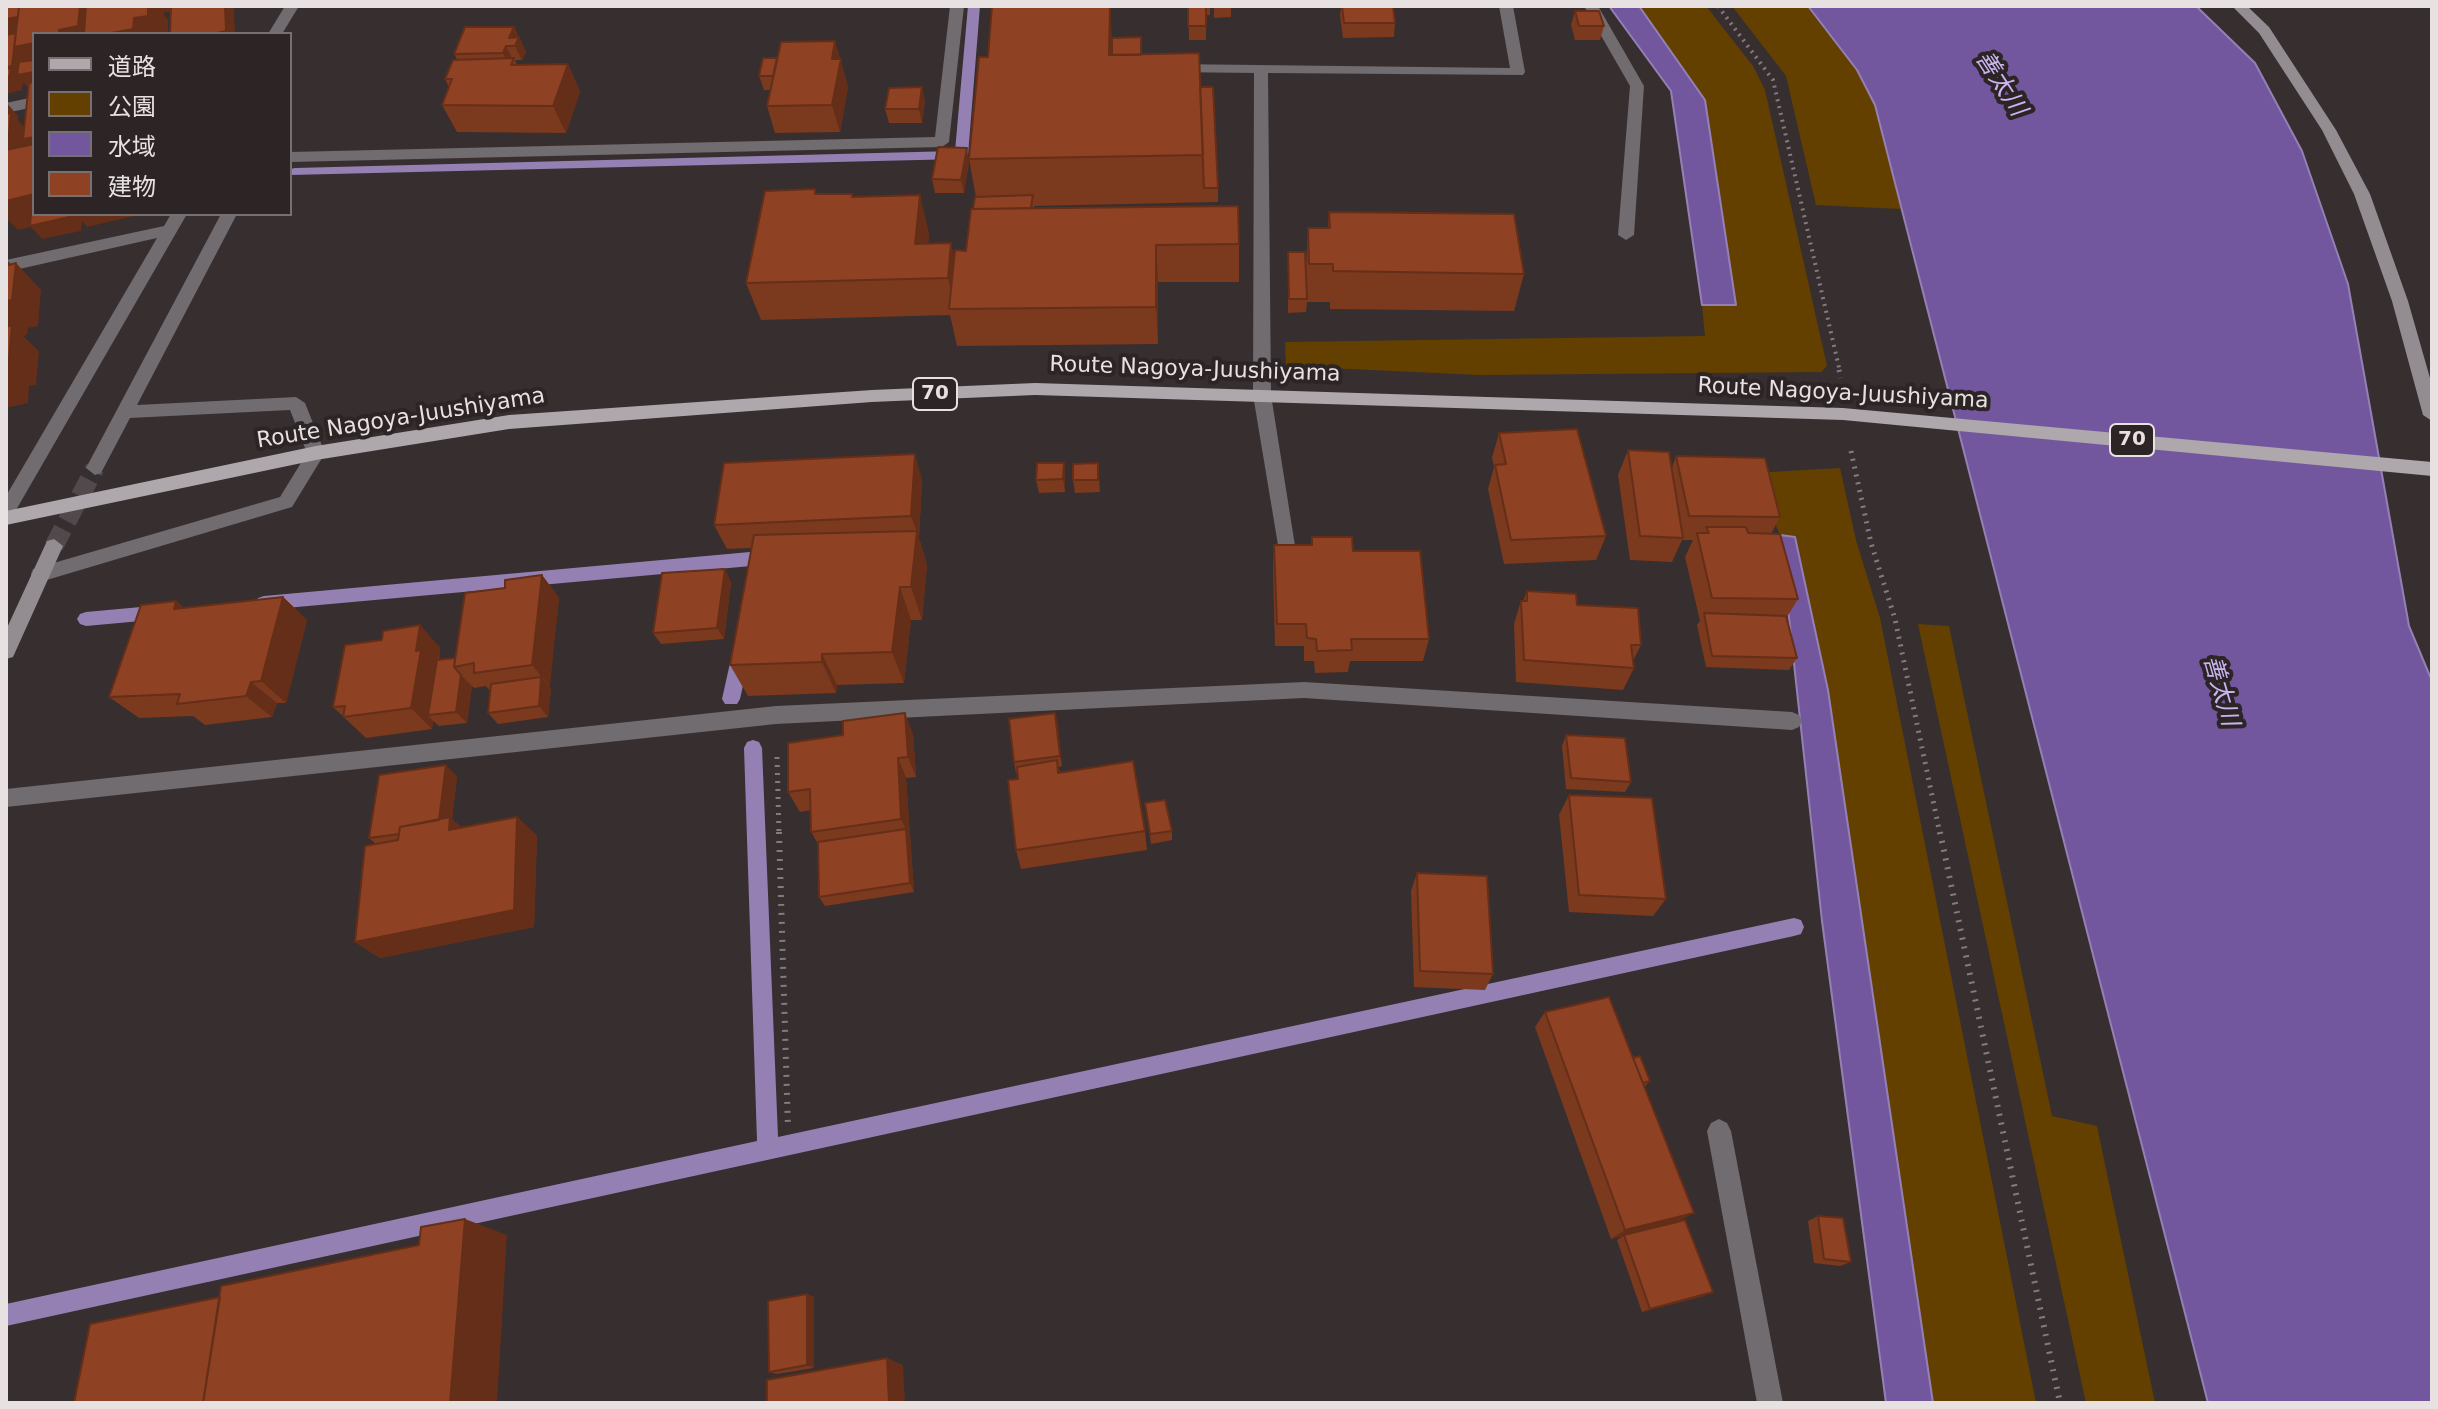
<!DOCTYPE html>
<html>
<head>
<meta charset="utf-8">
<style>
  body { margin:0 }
  #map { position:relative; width:2438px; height:1409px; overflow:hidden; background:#372e30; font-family:"DejaVu Sans","Noto Sans JP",sans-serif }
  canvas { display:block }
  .frame { position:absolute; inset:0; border:8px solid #e7e1e2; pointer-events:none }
  .legend { position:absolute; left:32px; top:32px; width:260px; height:184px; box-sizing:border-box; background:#2d2426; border:2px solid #777071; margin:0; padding:10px 14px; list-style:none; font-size:24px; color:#e7e1e2 }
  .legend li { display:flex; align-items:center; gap:16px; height:40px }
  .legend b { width:40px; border:2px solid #777071 }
</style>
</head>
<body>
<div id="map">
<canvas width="2438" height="1409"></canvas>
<div class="frame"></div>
<ul class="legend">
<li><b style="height:10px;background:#aea7ac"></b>道路</li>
<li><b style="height:22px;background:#634000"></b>公園</li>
<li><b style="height:22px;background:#72579f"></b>水域</li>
<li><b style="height:22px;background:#8f4223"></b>建物</li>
</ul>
</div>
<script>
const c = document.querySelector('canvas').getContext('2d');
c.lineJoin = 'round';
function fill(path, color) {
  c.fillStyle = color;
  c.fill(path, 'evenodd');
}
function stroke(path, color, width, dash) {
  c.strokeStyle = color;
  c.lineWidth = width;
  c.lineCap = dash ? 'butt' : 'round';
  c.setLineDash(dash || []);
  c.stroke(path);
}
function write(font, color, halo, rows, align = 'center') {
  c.font = font + ' "DejaVu Sans","Noto Sans JP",sans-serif';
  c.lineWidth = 8;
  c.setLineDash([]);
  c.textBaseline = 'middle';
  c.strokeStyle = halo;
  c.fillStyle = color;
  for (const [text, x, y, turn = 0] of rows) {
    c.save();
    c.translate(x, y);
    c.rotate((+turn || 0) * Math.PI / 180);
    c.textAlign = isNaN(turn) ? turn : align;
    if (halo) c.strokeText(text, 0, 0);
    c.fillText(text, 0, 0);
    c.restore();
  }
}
fill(new Path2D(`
  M 1639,6 L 1706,6 L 1753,66 L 1765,90 L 1827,366 L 1821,372 L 1479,375 L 1286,366 L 1285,342 L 1705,336 L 1702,305 L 1736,305 L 1705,100 Z
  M 1732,6 L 1808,6 L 1857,70 L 1875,105 L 1901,209 L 1816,205 L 1786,76 Z
  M 1840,468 L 1856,540 L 1880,618 L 2036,1403 L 1933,1403 L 1828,690 L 1796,538 L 1780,535 L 1753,473 Z
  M 1918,624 L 1949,626 L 2052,1116 L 2097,1126 L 2155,1403 L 2086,1403 Z`), '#634000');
const water = new Path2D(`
  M 1609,6 L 1639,6 L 1705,100 L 1736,305 L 1702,305 L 1671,91 Z
  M 1808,6 L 2196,6 L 2255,63 L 2302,151 L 2348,284 L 2409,626 L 2432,681 L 2432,1403 L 2208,1403 L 1875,105 L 1857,70 Z
  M 1780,535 L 1795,537 L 1828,690 L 1933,1403 L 1886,1403 L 1822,921 Z`);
fill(water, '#72579f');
stroke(water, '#9580b3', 2);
fill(new Path2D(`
  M 968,6 L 980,6 L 968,155 L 961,159 L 290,175 L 290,169 L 295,168 L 955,151 Z
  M 761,551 L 769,558 L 764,575 L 752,575 L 751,566 L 264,610 L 258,608 L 255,603 L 258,598 L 264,596 Z
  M 163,605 L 169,607 L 172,612 L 169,617 L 163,619 L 86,626 L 80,624 L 77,619 L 80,614 L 86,612 Z
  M 741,647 L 747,649 L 750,654 L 740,699 L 737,704 L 725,704 L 722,699 L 732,654 L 735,649 Z
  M 753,740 L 759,742 L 762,748 L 778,1137 L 1794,918 L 1801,920 L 1804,927 L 1801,934 L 1794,936 L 6,1326 L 6,1304 L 757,1141 L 744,748 L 747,742 Z`), '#9580b3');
stroke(new Path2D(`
  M 54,546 L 95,468`), '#51494b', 19, [19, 9]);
stroke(new Path2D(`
  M 1718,6 L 1773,80 L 1840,372`), '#837b7d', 4, [2, 5]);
stroke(new Path2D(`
  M 1839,370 L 1841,378
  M 1851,451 L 1871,543 L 1895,619 L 1940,834
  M 777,757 L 779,834`), '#837b7d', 5, [2, 6]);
stroke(new Path2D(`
  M 779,832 L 788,1128
  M 1940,832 L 2060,1403`), '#837b7d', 6, [2, 7]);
fill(new Path2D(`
  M 1499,6 L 1513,6 L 1525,72 L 1523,75 L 1268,73 L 1271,395 L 1296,552 L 1294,557 L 1280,557 L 1253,395 L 1254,73 L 1172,72 L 1165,68 L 1172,64 L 1510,68 Z
  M 1584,6 L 1598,6 L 1644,86 L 1634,235 L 1626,240 L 1618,235 L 1630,86 Z
  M 1719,1119 L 1727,1123 L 1731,1131 L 1783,1403 L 1757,1403 L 1707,1131 L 1711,1123 Z`), '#706c6f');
fill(new Path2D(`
  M 285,6 L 299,6 L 282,34 L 268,34 Z
  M 950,6 L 964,6 L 949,142 L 942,147 L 290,162 L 290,152 L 935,137 Z
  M 34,97 L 34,107 L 6,113 L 6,103 Z
  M 171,214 L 187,214 L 12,517 L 6,519 L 6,496 L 157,238 L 6,272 L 6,260 L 164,226 Z
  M 221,214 L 237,214 L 137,405 L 296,397 L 305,403 L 325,453 L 292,507 L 40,582 L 33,579 L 31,574 L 33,569 L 280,497 L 307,453 L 290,410 L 130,418 L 101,473 L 95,475 L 86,468 Z
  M 1304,682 L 1792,712 L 1799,715 L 1802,721 L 1799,727 L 1792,730 L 1304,698 L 776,724 L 6,807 L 6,789 L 776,706 Z`), '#706c6f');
fill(new Path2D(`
  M 2232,6 L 2247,6 L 2269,27 L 2336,130 L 2370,194 L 2408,301 L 2432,385 L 2432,421 L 2423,415 L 2392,301 L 2354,194 L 2322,130 L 2259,33 Z
  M 54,539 L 63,546 L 13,657 L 6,659 L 6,630 L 47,541 Z`), '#938d92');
fill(new Path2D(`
  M 1035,383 L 1843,408 L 2432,462 L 2432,476 L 1843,420 L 1035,395 L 872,402 L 509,429 L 316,460 L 6,525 L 6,511 L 316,446 L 509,415 L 872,390 Z`), '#aea7ac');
fill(new Path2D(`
  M 1188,6 L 1210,6 L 1210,15 L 1206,15 L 1206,40 L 1189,40 Z
  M 1214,6 L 1231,6 L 1231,17 L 1214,18 Z
  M 1341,6 L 1393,6 L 1395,23 L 1394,37 L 1343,38 L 1340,15 Z
  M 1575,11 L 1604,26 L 1600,40 L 1575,40 L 1571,25 Z
  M 514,27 L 526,52 L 522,60 L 515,60 L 517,65 L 568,64 L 580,92 L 566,133 L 457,132 L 442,105 L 449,87 L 445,79 L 457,59 L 454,54 Z
  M 1112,38 L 1200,87 L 1218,188 L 1218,202 L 1034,206 L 1034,208 L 1239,244 L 1239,282 L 1158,282 L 1158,344 L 957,346 L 950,315 L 761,320 L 746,283 L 815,189 L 817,194 L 853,197 L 929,233 L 928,244 L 951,243 L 954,259 L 966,251 L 976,197 L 969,159 L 988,57 Z
  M 835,41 L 848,87 L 840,132 L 775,133 L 767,106 L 770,90 L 764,90 L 759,76 L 777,58 Z
  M 925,101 L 922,123 L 889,123 L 885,109 Z
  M 969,162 L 964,193 L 935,193 L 932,179 Z
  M 1329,212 L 1524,274 L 1514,311 L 1330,309 L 1330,302 L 1307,302 L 1306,312 L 1288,313 L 1288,252 L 1306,266 L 1308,228 L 1328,228 Z
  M 1499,433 L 1606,536 L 1596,560 L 1504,564 L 1488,489 L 1494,467 L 1492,458 Z
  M 1628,450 L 1672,467 L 1676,456 L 1780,517 L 1771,534 L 1798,599 L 1787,617 L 1797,658 L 1789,670 L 1706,667 L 1697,625 L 1700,621 L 1685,557 L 1693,540 L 1682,540 L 1672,562 L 1630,560 L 1618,475 Z
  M 1064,463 L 1065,476 L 1065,492 L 1039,493 L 1036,480 Z
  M 1098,463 L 1100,492 L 1075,493 L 1073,480 Z
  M 922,479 L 919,538 L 927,565 L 922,620 L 911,620 L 904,683 L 837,685 L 836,693 L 748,696 L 730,665 L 752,548 L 727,549 L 714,525 Z
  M 1312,537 L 1353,551 L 1429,639 L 1423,661 L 1350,661 L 1348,672 L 1315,673 L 1314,661 L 1304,661 L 1304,646 L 1275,646 L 1273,569 L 1274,545 L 1311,545 Z
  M 542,575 L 559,598 L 549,687 L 551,689 L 548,717 L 498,724 L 488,713 L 490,691 L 486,686 L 474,688 L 472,686 L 467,723 L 439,726 L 433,721 L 432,729 L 366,738 L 333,707 L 382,640 L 420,625 L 440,648 L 439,660 L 455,658 L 505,588 Z
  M 731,582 L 724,639 L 661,644 L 653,633 Z
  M 1527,591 L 1577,605 L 1641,645 L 1633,661 L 1634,668 L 1623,690 L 1516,682 L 1514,624 L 1521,601 L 1523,601 Z
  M 283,597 L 307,620 L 286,703 L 277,703 L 272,717 L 205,725 L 193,716 L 139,718 L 109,697 L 176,601 L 184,608 Z
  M 1055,713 L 1062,766 L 1058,767 L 1060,772 L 1145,831 L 1147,850 L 1021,869 L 1016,850 L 1018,779 L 1018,772 L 1016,773 L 1014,762 Z
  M 913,734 L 916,777 L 906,778 L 914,892 L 825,906 L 819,897 L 818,844 L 811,832 L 811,810 L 800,812 L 788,792 Z
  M 1566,735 L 1631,782 L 1625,792 L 1566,789 L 1562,746 Z
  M 457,776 L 452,819 L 462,828 L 517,817 L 537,836 L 534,927 L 380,958 L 355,942 L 376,844 L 369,838 Z
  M 1569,795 L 1666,899 L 1653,916 L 1569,912 L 1559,815 Z
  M 1145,803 L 1172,831 L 1172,840 L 1151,844 Z
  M 1417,873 L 1493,974 L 1485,990 L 1414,987 L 1411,891 Z
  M 1545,1012 L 1633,1058 L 1650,1081 L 1644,1087 L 1679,1222 L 1713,1292 L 1704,1296 L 1642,1312 L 1617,1240 L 1623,1236 L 1611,1239 L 1535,1027 Z
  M 1818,1216 L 1851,1262 L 1840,1266 L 1814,1263 L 1808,1221 Z
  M 807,1294 L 814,1297 L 814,1368 L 777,1374 L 769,1372 Z`), '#7b391e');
fill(new Path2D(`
  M 21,6 L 173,6 L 173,11 L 163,13 L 168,20 L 168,34 L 59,34 L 59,30 L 79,18 L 34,43 L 34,88 L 29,89 L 23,82 L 22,90 L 6,94 L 6,19 Z
  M 225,6 L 232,6 L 234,9 L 235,34 L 213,34 Z
  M 1110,6 L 1113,52 L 1113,89 L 1109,55 Z
  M 514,27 L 526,52 L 522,60 L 515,46 L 509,38 Z
  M 835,41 L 848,87 L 840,132 L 832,105 L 832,59 Z
  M 506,46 L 513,60 L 510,67 L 503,53 Z
  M 568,64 L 580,92 L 566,133 L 553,106 Z
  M 922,87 L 925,101 L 922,123 L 919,109 Z
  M 6,102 L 18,116 L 18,120 L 32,137 L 34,137 L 34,152 L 6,176 Z
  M 967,148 L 969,162 L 964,193 L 961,180 Z
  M 6,183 L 34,194 L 34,214 L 143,214 L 87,227 L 82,221 L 81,231 L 42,239 L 31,227 L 18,230 L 6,218 Z
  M 920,195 L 929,233 L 925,278 L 915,244 Z
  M 951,243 L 959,281 L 955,309 L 948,278 Z
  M 1156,245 L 1158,282 L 1158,344 L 1156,307 Z
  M 6,259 L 15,268 L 16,263 L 41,290 L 38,326 L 28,328 L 27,335 L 23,336 L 39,351 L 36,385 L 29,386 L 28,403 L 6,408 Z
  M 915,454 L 922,479 L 919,538 L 927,565 L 922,620 L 911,587 L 917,532 L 911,516 Z
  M 1064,463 L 1065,476 L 1065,492 L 1063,479 Z
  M 725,569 L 731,582 L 724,639 L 717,628 Z
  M 542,575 L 559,598 L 550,687 L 532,665 Z
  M 900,587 L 911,620 L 904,683 L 892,652 Z
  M 283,597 L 307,620 L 286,703 L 261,681 Z
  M 176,601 L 202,624 L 174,609 Z
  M 420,625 L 440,648 L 428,715 L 433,721 L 432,729 L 411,708 Z
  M 822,654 L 837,685 L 836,693 L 822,662 Z
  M 461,675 L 472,686 L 467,723 L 456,712 Z
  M 541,677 L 551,689 L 548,717 L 539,706 Z
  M 251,682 L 277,703 L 272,717 L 246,696 Z
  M 905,713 L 913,734 L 916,777 L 908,757 Z
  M 1055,713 L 1058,724 L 1062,766 L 1060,756 Z
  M 898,758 L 906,778 L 914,892 L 910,883 L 906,830 L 901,819 Z
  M 446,765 L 457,776 L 452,819 L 472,836 L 438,827 Z
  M 517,817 L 537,836 L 534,927 L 380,958 L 355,942 Z
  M 1694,1213 L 1678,1222 L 1611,1239 L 1625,1230 Z
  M 465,1219 L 507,1235 L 497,1403 L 450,1403 Z
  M 1713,1292 L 1704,1296 L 1642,1312 L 1650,1309 Z
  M 807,1294 L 814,1297 L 814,1368 L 807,1365 Z
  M 887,1358 L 903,1365 L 905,1403 L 889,1403 Z`), '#642e18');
const building = new Path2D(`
  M 6,6 L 21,6 L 19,7 L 18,17 L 6,19 Z
  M 25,6 L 80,6 L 78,26 L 59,30 L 59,34 L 34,34 L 34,43 L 14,47 L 19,7 Z
  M 86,6 L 148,6 L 148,16 L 134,18 L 133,29 L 106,34 L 84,34 Z
  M 171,6 L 225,6 L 226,31 L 213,34 L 170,34 Z
  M 992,6 L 1110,6 L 1109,55 L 1199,53 L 1203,155 L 969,159 L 979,57 L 988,57 Z
  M 1188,6 L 1206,6 L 1206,26 L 1188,26 Z
  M 1342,6 L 1393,6 L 1395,23 L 1344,23 Z
  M 1575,11 L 1599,11 L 1604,26 L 1579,26 Z
  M 465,27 L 514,27 L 509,38 L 519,37 L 515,46 L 506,46 L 503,53 L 454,54 Z
  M 16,33 L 12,66 L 6,67 L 6,35 Z
  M 1141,37 L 1141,55 L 1112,55 L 1112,38 Z
  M 835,41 L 832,59 L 841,59 L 832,105 L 767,106 L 781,42 Z
  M 514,58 L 511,65 L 568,64 L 553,106 L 442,105 L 452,79 L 445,79 L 453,60 Z
  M 763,58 L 777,58 L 773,76 L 759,76 Z
  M 34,60 L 34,72 L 17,75 L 19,62 Z
  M 11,68 L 10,76 L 6,77 L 6,69 Z
  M 34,82 L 34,137 L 23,139 L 29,83 Z
  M 922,87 L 919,109 L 885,109 L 889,88 Z
  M 1200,87 L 1213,87 L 1218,188 L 1204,188 Z
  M 11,113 L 8,143 L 6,143 L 6,114 Z
  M 34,144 L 34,194 L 6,201 L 6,150 Z
  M 938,147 L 967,148 L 961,180 L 932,179 Z
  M 815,189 L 815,194 L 852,194 L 852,197 L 920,195 L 915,244 L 951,243 L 948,278 L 746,283 L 765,191 Z
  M 1033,195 L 1031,208 L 973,209 L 975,197 Z
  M 1238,206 L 1239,244 L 1156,245 L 1156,307 L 949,309 L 955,250 L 966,251 L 971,209 Z
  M 34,212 L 34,214 L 69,214 L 69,217 L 30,226 L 31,213 Z
  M 1329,212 L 1514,214 L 1524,274 L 1333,271 L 1333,264 L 1309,264 L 1308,228 L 1330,228 Z
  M 1288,252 L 1305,252 L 1307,299 L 1289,299 Z
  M 16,263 L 12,300 L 6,301 L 6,266 Z
  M 12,325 L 9,359 L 6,360 L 6,327 Z
  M 1577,429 L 1606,536 L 1511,540 L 1495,465 L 1506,464 L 1499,433 Z
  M 1628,450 L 1669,452 L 1683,538 L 1640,536 Z
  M 915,454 L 911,516 L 714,525 L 724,463 Z
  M 1676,456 L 1765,458 L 1780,517 L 1689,516 Z
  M 1037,463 L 1064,463 L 1063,479 L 1036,480 Z
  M 1098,463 L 1098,480 L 1073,480 L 1073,464 Z
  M 1706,527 L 1746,527 L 1748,533 L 1780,534 L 1798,599 L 1712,598 L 1697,533 L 1709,533 Z
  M 917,531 L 911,587 L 900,587 L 892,652 L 822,654 L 822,662 L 730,665 L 754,535 Z
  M 1312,537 L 1352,537 L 1353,551 L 1420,551 L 1429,639 L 1351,639 L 1352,650 L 1317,651 L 1316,639 L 1307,638 L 1306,624 L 1277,624 L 1274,545 L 1312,545 Z
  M 725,569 L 717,628 L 653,633 L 662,573 Z
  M 542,575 L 532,665 L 474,673 L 474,663 L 454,667 L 465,593 L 505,588 L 505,580 Z
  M 1527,591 L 1576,594 L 1577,605 L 1638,608 L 1641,645 L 1631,645 L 1634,668 L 1524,660 L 1521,601 L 1527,601 Z
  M 283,597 L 261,681 L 251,682 L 246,696 L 177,704 L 180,694 L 109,697 L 141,605 L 176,601 L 174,609 Z
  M 1704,613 L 1786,616 L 1797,658 L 1712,656 Z
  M 420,625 L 416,651 L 421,650 L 411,708 L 343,717 L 345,706 L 333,707 L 345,645 L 382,640 L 383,631 Z
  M 455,658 L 454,667 L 461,675 L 456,712 L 428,715 L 437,660 Z
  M 541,677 L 539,706 L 488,713 L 491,684 Z
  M 905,713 L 908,757 L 898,758 L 901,819 L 811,832 L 810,789 L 788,792 L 788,743 L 843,735 L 843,721 Z
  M 1055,713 L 1060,756 L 1014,762 L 1009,719 Z
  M 1566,735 L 1625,738 L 1631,782 L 1571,778 Z
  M 1057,760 L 1058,773 L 1133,761 L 1145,831 L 1016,850 L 1008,780 L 1018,779 L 1017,767 Z
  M 446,765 L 439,820 L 400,827 L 399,834 L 369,838 L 379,775 Z
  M 1569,795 L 1652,798 L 1666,899 L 1579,895 Z
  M 1165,800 L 1172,831 L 1150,834 L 1145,803 Z
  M 450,817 L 449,830 L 517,817 L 514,910 L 355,942 L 365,846 L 398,840 L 400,827 Z
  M 906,829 L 910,883 L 819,897 L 818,842 Z
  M 1417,873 L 1487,876 L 1493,974 L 1420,971 Z
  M 1609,997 L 1694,1213 L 1625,1230 L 1545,1012 Z
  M 1640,1056 L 1650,1081 L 1643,1083 L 1633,1058 Z
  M 1818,1216 L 1843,1218 L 1851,1262 L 1824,1259 Z
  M 465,1219 L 450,1403 L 203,1403 L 221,1286 L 419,1245 L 421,1227 Z
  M 1685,1220 L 1713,1292 L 1650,1309 L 1624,1235 Z
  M 807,1294 L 807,1365 L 769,1372 L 768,1301 Z
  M 220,1297 L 203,1403 L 74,1403 L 90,1324 Z
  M 887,1358 L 889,1403 L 767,1403 L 767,1380 Z`);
fill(building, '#8f4223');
stroke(building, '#642e18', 2);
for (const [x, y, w] of [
  [935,394,44],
  [2132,440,44]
]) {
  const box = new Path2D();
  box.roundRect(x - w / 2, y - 16, w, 32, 6);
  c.fillStyle = '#2d2426';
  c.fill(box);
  stroke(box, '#e7e1e2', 2);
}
write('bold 20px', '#e7e1e2', null, [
  ["70",935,394],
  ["70",2132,440]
]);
write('22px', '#e7e1e2', '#2d2426', [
  ["Route Nagoya-Juushiyama",1195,370,2],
  ["Route Nagoya-Juushiyama",1843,394,3],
  ["Route Nagoya-Juushiyama",401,419,-9]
]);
write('italic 24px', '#c8b4f1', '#2d2426', [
  ["善太川",2000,84,57],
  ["善太川",2220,691,74]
]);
</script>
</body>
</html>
